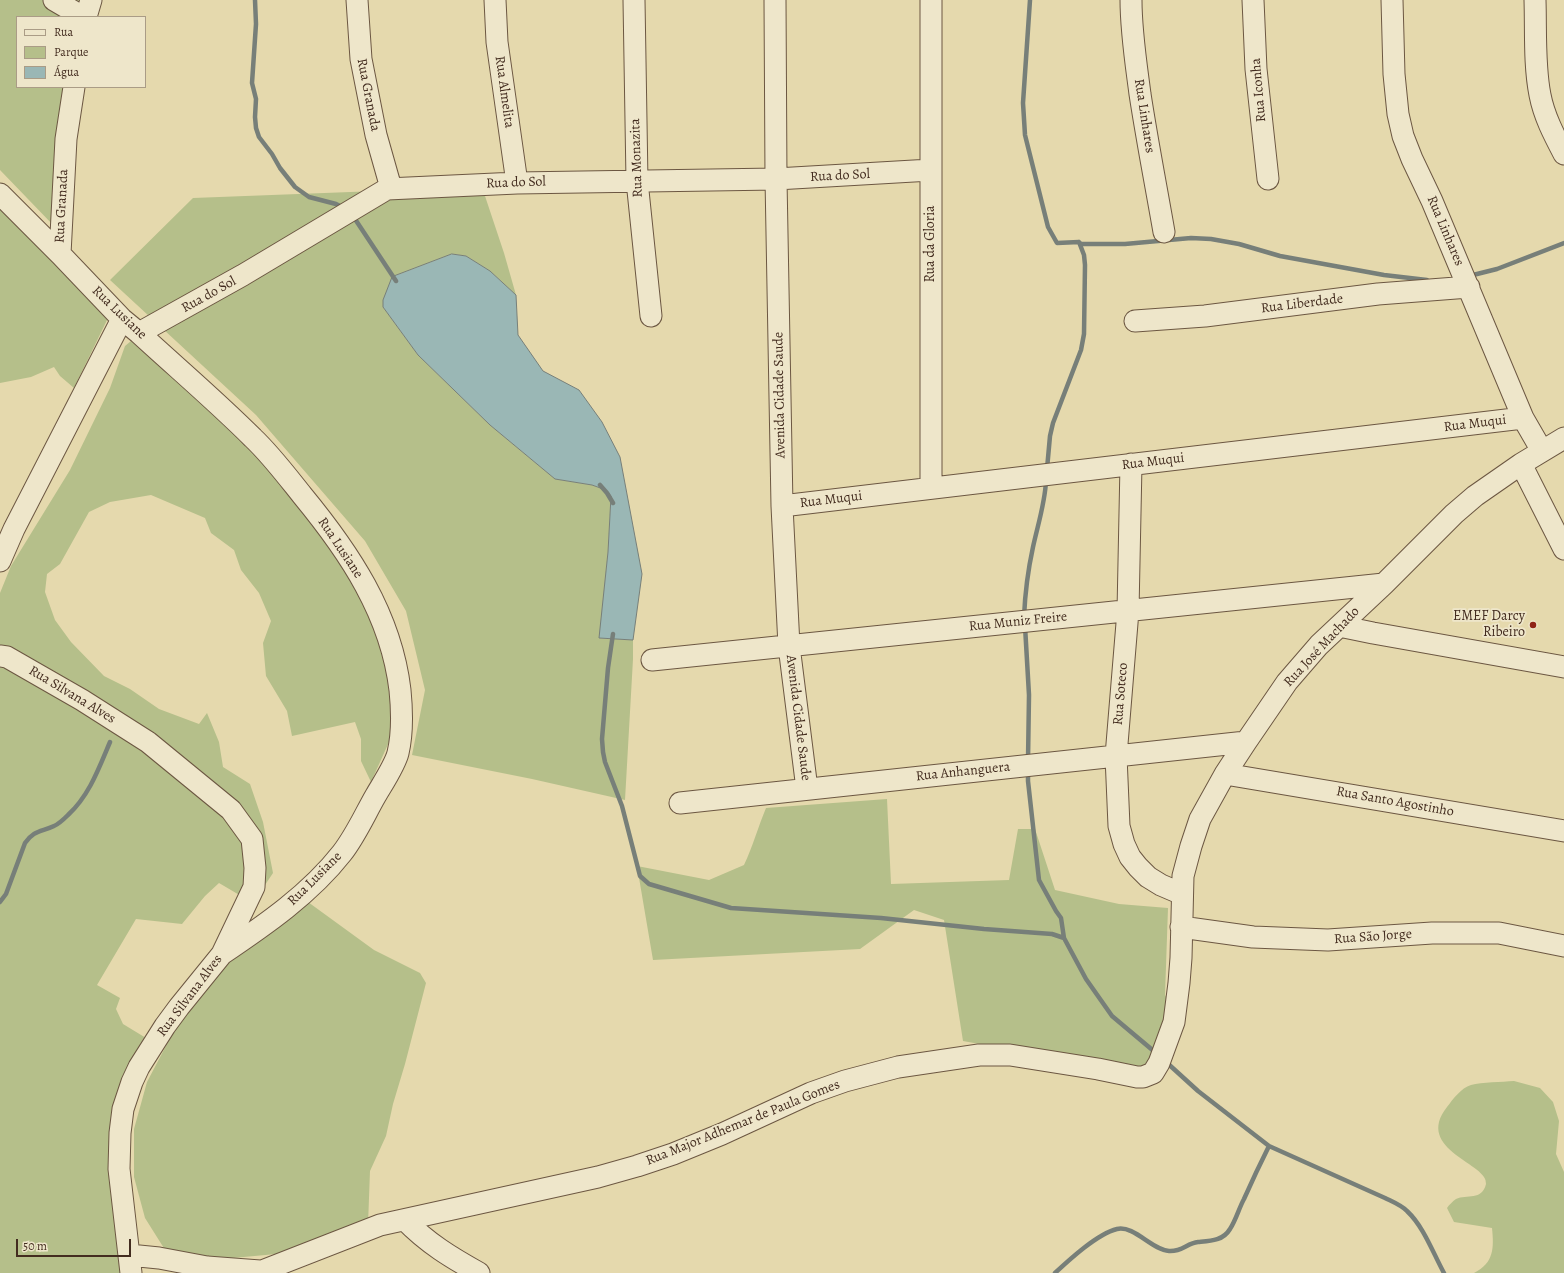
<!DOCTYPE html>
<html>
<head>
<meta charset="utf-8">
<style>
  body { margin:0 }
  #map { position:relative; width:1564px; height:1273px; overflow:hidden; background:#e5d9ad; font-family:Alegreya,serif }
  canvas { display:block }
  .legend { position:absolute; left:16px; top:16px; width:130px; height:72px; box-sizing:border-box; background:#eee6ca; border:1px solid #aa9c86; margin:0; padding:5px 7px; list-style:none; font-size:12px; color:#432c1f }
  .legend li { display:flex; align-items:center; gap:8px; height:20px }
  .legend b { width:20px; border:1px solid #aa9c86 }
  .scale { position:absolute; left:16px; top:1239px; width:115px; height:18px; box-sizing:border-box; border:2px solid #432c1f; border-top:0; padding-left:5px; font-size:12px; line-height:14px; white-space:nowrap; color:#432c1f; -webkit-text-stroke:3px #eee6ca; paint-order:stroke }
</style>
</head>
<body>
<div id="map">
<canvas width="1564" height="1273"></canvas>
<ul class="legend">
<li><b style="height:5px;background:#eee6ca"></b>Rua</li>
<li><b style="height:11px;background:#b5bf8a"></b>Parque</li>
<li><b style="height:11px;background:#9ab7b5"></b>Água</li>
</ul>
<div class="scale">50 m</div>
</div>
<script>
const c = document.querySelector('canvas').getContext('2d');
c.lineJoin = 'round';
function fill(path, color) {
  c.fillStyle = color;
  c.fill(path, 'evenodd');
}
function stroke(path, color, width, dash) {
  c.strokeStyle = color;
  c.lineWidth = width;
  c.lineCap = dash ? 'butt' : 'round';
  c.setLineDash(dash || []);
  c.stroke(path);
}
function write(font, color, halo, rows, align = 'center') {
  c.font = font + ' Alegreya,serif';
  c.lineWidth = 3.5;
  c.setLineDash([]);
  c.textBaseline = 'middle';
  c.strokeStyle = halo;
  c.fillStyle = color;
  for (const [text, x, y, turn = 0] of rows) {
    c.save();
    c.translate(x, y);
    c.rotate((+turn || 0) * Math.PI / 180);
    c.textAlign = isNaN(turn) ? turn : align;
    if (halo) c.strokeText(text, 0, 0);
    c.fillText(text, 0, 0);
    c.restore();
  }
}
fill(new Path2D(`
  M 0,0 L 89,0 L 84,17 L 17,17 L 17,87 L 71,87 L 54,226 L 0,170 Z
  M 482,187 L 504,253 L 516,295 L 490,271 L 466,256 L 452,254 L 392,277 L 383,307 L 418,355 L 490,425 L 555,479 L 592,485 L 606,490 L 611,496 L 608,552 L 600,638 L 633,640 L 633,659 L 625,800 L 532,779 L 412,755 L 425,690 L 406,611 L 365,541 L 256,415 L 110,280 L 193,198 Z
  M 0,200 L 108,318 L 74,388 L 60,376 L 54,367 L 31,377 L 0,383 Z
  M 131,341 L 240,435 L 290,492 L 343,562 L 382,635 L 393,718 L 389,742 L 371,782 L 361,761 L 361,739 L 355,722 L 292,736 L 287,711 L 266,676 L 263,643 L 271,621 L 259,593 L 241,570 L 234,550 L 211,533 L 205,518 L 151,495 L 110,502 L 89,512 L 60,564 L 47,574 L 45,592 L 55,620 L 71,642 L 104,676 L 130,689 L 159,709 L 199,724 L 207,713 L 219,742 L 223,767 L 250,784 L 263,822 L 273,873 L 253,903 L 219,883 L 205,896 L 182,924 L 136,919 L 97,985 L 120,998 L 116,1009 L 123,1024 L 146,1038 L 125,1083 L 126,1273 L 0,1273 L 0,593 L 11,566 L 70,470 L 110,388 L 125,346 Z
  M 887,799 L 891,884 L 1009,880 L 1018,829 L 1035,829 L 1055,890 L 1119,904 L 1168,908 L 1165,995 L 1171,1005 L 1144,1074 L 963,1041 L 944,920 L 914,910 L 860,949 L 653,960 L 637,866 L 709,880 L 744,865 C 753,846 758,827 766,808 Z
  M 308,902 L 374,950 L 420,973 L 426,983 L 405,1064 L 393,1104 L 386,1136 L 370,1171 L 368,1225 L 276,1254 L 233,1258 L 194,1266 L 167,1253 L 145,1218 L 134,1177 L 134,1129 L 147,1082 L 178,1023 L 216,974 L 263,932 Z
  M 1514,1081 L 1540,1088 L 1553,1102 L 1559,1121 L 1556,1154 L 1564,1172 L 1564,1273 L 1474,1273 C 1494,1263 1494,1248 1492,1228 L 1454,1222 L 1447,1208 C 1449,1205 1453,1201 1456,1199 C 1467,1194 1482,1201 1486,1184 C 1490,1164 1413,1150 1447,1107 C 1453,1099 1461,1088 1471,1085 C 1482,1082 1502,1082 1514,1081 Z`), '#b5bf8a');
const water = new Path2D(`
  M 452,254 L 466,256 L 490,271 L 516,295 L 518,335 L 543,371 L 579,390 L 602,422 L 620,457 L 642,574 L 633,640 L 599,638 L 608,552 L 611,496 L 606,490 L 592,485 L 555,479 L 490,425 L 418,355 L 383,307 L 383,300 L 392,277 Z`);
fill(water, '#9ab7b5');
stroke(water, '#777f79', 1);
stroke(new Path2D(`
  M 255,0 L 256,24 L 252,83 L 256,99 L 255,117 L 256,128 L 259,137 L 272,154 L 280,168 L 295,187 L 309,197 L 336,204 L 344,208
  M 1030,0 L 1023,103 L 1025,135 L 1048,227 L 1057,243 L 1079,242 L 1081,244 L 1125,244 L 1191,238 L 1211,239 L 1239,244 L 1280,256 L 1384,275 L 1427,280
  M 353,216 L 396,281
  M 1469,276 L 1497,269 L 1564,243
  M 1047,469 L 1050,436 L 1053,423 L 1081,350 L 1084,334 L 1085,265 L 1084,255 L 1079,242
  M 600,485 L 607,493 L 613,503
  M 1024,617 C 1025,594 1028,570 1033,547 C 1038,524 1045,503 1046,481
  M 1025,626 L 1029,695 L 1028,761
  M 613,634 L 608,668 L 602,739 L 603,752 L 605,762 L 622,806 L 640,876 L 649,884 L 731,908 L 881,918 L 984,929 L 1052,934 L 1064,938
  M 1028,770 L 1028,781 L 1039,880 L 1056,911 L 1061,918 L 1064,938 L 1086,979 L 1112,1016 L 1156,1053
  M 0,902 L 6,894 L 25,843 C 34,830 41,832 54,826 C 59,824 64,819 68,815 C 89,796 99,768 110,742
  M 1165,1061 L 1198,1091 L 1269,1146 L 1385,1198 C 1393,1202 1401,1205 1407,1211 C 1424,1227 1433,1253 1444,1273
  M 1055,1273 C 1069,1260 1097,1234 1117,1229 C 1134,1225 1152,1250 1169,1251 C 1182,1252 1187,1243 1198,1242 C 1210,1241 1223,1241 1230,1229 C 1236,1220 1239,1208 1244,1199 C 1252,1181 1260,1164 1269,1146`), '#777f79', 4.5);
const minor = new Path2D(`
  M 54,0 L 83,17
  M 357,0 L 361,59 L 376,135 L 391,188
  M 495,0 L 497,42 L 517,183
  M 634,0 L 637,181 L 651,316
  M 775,0 L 776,179 L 782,506 L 789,646 L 807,789
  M 1131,0 C 1131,32 1136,63 1140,94 C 1147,140 1156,186 1164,232
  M 1253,0 L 1256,69 L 1268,179
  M 1392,0 L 1394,74 L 1398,114 L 1403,136 L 1412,159 L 1432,201 L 1523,418 L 1542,451
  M 1535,0 C 1536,30 1534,65 1540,95 C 1544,116 1554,135 1564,154
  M 86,17 L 91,0
  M 0,194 L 60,254 L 122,319 L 139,333 C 177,368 216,401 253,438 C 271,455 286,475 302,495 C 349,552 391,614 400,690 C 402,710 403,732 398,753 C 395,765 383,783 376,795 C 365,814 356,835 342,853 C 310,894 265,925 222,954
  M 60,254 L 66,139 L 74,87
  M 1135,321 L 1205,316 L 1378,294 L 1469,287
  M 139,333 L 243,275 L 387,189 L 517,183 L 776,179 L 931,170
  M 1131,464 L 1128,611 L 1116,756 L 1119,826 L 1124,844 L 1130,857 L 1138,867 L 1148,877 L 1161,885 L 1182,894
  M 1521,464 L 1564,549
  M 931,488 L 931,0
  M 782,506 L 1523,418
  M 0,561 L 14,529 L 122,319
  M 1339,626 L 1373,633 L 1564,667
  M 0,656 L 7,657 L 82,700 L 148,742 L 231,810 L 252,839 L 255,868 L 254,887 L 222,954 L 179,1007 L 165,1026 L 139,1067 L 132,1082 L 123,1109 L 120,1133 L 119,1169 L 131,1273
  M 652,660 L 1384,584
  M 1225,774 L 1564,831
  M 680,803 L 1246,742
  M 1181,927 L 1253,937 L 1328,940 L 1432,933 L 1499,933 L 1564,946
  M 405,1220 C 427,1243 452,1258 479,1273
  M 129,1255 L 159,1258 L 207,1267 L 260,1271
  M 257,1273 L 380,1225 L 598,1177 L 637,1166 L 673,1154 L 722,1134 L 811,1093 L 845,1081 L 898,1067 L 979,1055 L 1010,1055 L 1098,1069 L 1137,1077 L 1143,1077 L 1153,1073 L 1159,1063 L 1174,1022 L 1179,983 L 1181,958 L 1183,876 L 1191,846 L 1200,819 L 1225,774 L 1246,742 L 1287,682 L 1319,645 L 1384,584 L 1454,514 L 1475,496 L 1521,464 L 1564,438`);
stroke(minor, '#6c5742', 23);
stroke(minor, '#eee6ca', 21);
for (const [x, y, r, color] of [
  [1533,625,4,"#8f2418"]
]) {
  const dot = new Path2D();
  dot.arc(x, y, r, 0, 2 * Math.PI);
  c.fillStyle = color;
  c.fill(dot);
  stroke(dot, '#eee6ca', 1.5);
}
write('14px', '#432c1f', '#eee6ca', [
  ["Rua Iconha",1259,90,-95],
  ["Rua Almelita",504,92,82],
  ["Rua Granada",368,95,79],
  ["Rua Linhares",1144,116,81],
  ["Rua Monazita",637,158,-92],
  ["Rua do Sol",840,176,-3],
  ["Rua do Sol",516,183,-2],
  ["Rua Granada",62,206,-87],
  ["Rua Linhares",1445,231,67],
  ["Rua da Gloria",931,244,-90],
  ["Rua do Sol",209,295,-29],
  ["Rua Liberdade",1302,304,-7],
  ["Rua Lusiane",119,313,44],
  ["Avenida Cidade Saude",780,395,-91],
  ["Rua Muqui",1475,424,-7],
  ["Rua Muqui",1153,462,-7],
  ["Rua Muqui",831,500,-7],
  ["Rua Lusiane",340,548,56],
  ["Rua Muniz Freire",1018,622,-6],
  ["Rua José Machado",1322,647,-47],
  ["Rua Soteco",1121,694,-85],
  ["Rua Silvana Alves",72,695,31],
  ["Avenida Cidade Saude",798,718,83],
  ["Rua Anhanguera",963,772,-6],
  ["Rua Santo Agostinho",1395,802,10],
  ["Rua Lusiane",315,879,-45],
  ["Rua São Jorge",1373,937,-4],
  ["Rua Silvana Alves",190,996,-53],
  ["Rua Major Adhemar de Paula Gomes",743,1123,-22]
]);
write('14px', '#432c1f', '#eee6ca', [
  ["EMEF Darcy",1525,617],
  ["Ribeiro",1525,633]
], 'right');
</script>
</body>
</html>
